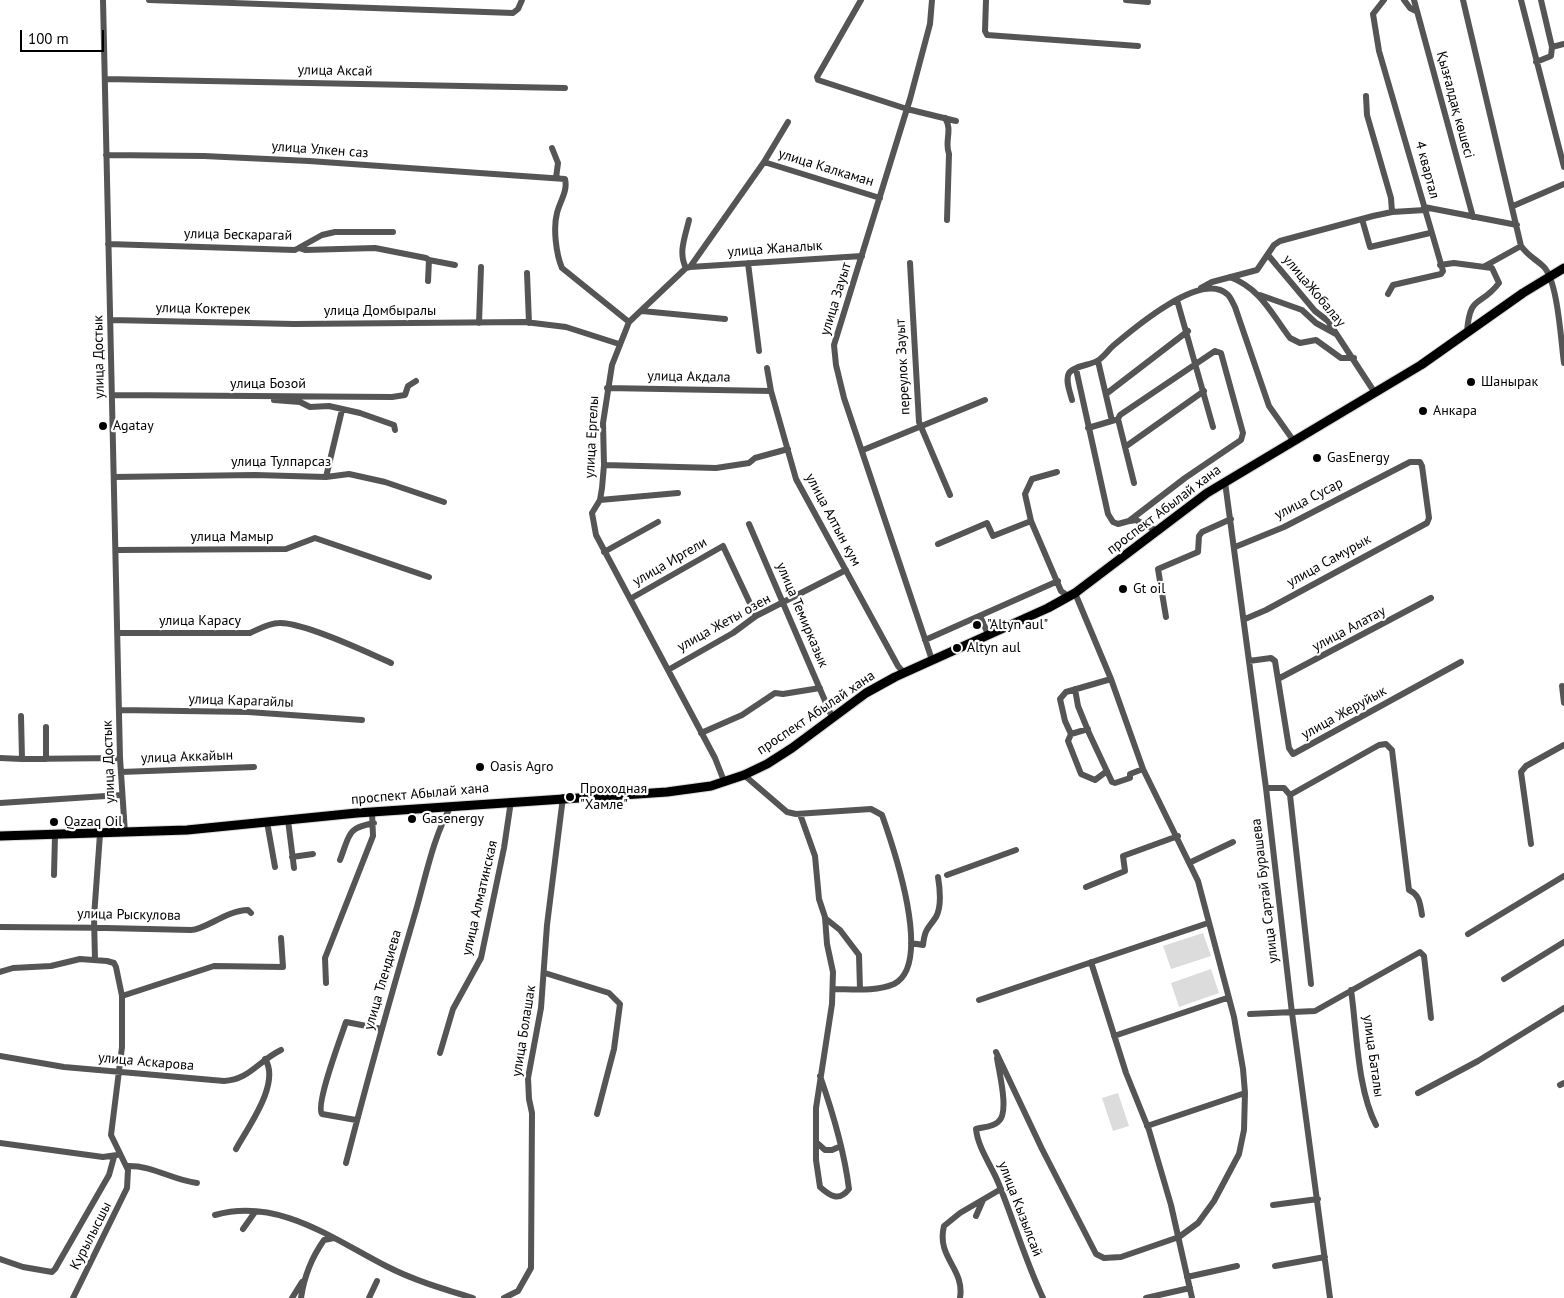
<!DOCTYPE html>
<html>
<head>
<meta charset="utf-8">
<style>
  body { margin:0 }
  #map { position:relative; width:1564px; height:1298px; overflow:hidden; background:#fff; font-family:"PT Sans",sans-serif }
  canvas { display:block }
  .scale { position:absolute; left:20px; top:30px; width:84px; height:22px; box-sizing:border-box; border:2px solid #000; border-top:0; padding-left:6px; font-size:15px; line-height:18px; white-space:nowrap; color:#000; -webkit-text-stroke:4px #fff; paint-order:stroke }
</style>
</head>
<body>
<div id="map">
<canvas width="1564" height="1298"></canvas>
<div class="scale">100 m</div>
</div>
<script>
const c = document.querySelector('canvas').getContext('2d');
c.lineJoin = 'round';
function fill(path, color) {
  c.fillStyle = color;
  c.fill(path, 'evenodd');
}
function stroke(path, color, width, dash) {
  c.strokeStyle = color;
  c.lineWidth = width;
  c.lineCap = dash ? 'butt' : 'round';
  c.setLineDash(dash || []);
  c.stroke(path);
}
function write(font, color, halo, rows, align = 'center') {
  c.font = font + ' "PT Sans",sans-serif';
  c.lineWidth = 4.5;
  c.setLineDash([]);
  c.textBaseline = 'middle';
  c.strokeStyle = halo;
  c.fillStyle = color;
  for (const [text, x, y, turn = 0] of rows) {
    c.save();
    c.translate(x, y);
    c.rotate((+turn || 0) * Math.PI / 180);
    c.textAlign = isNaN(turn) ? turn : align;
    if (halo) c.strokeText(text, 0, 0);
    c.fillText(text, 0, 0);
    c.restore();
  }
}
fill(new Path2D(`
  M 1203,933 L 1211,956 L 1171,969 L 1163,946 Z
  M 1211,969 L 1219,993 L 1179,1007 L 1171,983 Z
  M 1118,1093 L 1129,1126 L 1113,1131 L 1102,1098 Z`), '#dcdcdc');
const major = new Path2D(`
  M 0,836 L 187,830 L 357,813 L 667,792 L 711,786 L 744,775 L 767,764 L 792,748 L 866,693 L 895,677 L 1048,608 L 1075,593 L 1207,493 L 1421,365 L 1523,293 L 1564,268`);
stroke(major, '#dbdbdb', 11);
stroke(new Path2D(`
  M 103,0 L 120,758 L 125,833
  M 149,0 L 513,13 L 518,9 L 522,0
  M 861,0 L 817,77 L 818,80 L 907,109 L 956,121
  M 986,0 L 985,31 L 987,35 L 1138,46
  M 1126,0 L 1148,2
  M 1384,0 L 1373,14 L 1379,51 L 1443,271 L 1441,274 L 1393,285 L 1388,294
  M 1404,0 L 1410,8 L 1416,11
  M 1414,0 L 1473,217
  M 1463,0 L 1521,246 C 1529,257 1536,259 1544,267 C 1558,282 1561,342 1564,363
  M 1521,0 L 1564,167
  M 1541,0 L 1552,47
  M 1536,62 L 1551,56 L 1552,47 L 1564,44
  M 105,79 L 565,88
  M 1366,96 L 1367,115 L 1391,198 L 1392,212
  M 945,118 C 953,130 944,142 949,154 L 947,220
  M 552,148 L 558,163 L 556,178
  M 106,155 L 204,156 L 309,161 L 565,179 C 568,191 560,201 557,213 C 553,228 556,254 562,268 L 629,322
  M 764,162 L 880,198
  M 1513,206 L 1564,184
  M 1424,207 L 1517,225
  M 1362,219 L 1370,247 L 1430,233
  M 108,244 L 295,250 L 322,235 L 335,232 L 393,232
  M 299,248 L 305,250 L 375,248 L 426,258 L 429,260 L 428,281
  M 1268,255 L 1315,311 L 1328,321 L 1375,393
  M 429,260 L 455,265
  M 748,263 L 759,351
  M 910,263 L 919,422 L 950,495
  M 1440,265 L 1454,263 L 1492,268 L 1499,283 C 1480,308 1470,293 1467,332
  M 1485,266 L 1521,246
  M 690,267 L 862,256
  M 686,268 C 678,253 685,237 689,220
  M 527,273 L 529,323
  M 1230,277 C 1261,289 1271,313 1290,338 L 1300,343 L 1316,340 L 1341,358 L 1354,358
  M 1201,288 L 1212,282 L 1257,270 L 1274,245 L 1280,241 L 1373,216 L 1392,212 L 1425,210
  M 1260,295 L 1302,310 L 1316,323 L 1336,334
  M 1177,300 L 1213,427
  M 642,311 L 725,319
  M 111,320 L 294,324 L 525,322 L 566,327 L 619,344
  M 479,323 L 481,267
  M 1098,361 L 1112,421
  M 767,368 L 771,391 L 796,479 L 898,666 L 904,673
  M 1076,369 L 1108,514 L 1113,522 L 1118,524 L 1129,521 L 1185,478 L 1241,440 L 1243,433 L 1221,353 L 1215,351 L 1120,415 L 1118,419 L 1134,483
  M 607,388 L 771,391
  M 1106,394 L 1188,331
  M 113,395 L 392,397 L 405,395 L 408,386 L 416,381
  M 274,400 L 300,402 L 310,407 L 329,406 L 360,413 L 394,425 L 395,430
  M 1072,400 C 1070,392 1065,380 1069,373 C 1074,366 1090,365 1097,361 C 1104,357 1108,350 1114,345 C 1134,328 1201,271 1227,294 C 1230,296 1233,303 1235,307 L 1269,406 L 1293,440
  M 1088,428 L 1115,420
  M 1125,447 L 1204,391
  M 863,450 L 985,400
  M 604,465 L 716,468 L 749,463 L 755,458 L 788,449
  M 1057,472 L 1032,479 L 1025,494 L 1031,521 L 1061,591 L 1068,596
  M 114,477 L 255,475 L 326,477 L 349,474 L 385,482 L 444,502
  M 326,477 L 342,410
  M 1225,482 L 1266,788 L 1292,1013 L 1330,1298
  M 600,500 L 678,493
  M 1130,521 L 1136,520 L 1157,531
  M 749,524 L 832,717
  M 938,544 L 987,523 L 993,536 L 1031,521
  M 1235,547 L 1284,527 L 1410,462 L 1420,462 L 1422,466 L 1429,518 L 1427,523 L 1266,610 L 1245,619
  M 117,550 L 286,549 L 315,538 L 429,577
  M 604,552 L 658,522
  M 630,599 L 723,546 L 756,616
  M 980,616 L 988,634
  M 1166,617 L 1158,569 L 1198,552 L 1199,536 L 1202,532 L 1231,519
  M 119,633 L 250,633 C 259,629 269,623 279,623 C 303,622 367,652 391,663
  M 925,640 L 1058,581
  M 932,660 L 844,398 L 836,365 L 834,345 L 910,99 L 930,24 L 932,0
  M 1249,661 L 1271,658 L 1275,661 L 1289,748 L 1293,754 L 1461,662
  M 668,670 L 733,633 L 756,616 L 846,570
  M 1278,679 L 1431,598
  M 1562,686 L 1564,703
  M 1075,689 L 1078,706 L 1089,733 L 1112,782 L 1115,783 L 1130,778 L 1130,774 L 1143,769
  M 119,710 L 248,712 L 362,720
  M 21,716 L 22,759 L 120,758
  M 46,727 L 46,759
  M 701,733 L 742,715 L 775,693 L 783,694 L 820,688
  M 1071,734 L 1088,729
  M 0,758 L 22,759
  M 1107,771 L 1095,780 L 1081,774 L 1068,741 L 1071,734 L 1065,721 L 1060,699 L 1066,692 L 1111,679
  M 121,772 L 254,767
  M 744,775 L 787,812 L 796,814 L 871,809 L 882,815 C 893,846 934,964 894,984 C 876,992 851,989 833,989
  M 724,781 L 715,758 L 596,535 L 592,513 L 600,500 L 602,488 L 604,465 L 603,423 L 612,365 L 629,322 L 686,268 L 690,267 L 764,162 L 788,122
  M 1266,788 L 1284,788 L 1290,795
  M 0,803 L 121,795
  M 800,814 L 815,856 L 819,899 L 825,917 L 827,944 L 833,972 L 832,1004 L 816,1108 L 816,1160 L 820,1187 C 830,1196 839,1202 849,1189 C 844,1149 833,1113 820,1076
  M 288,820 L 294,868
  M 267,822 L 275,867
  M 1531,844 L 1521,772 L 1526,766 L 1564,745
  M 292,857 L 313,854
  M 340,860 C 350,835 346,828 374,823
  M 1191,862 L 1233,842
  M 54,875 L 55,835
  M 947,875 L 1016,850
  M 1086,887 L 1125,871 L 1123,856 L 1178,836
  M 825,918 L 840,930 L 859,955 L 860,989
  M 0,927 C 64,927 127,928 191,930 C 205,930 227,910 248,910 L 251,913
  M 1468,934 L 1564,876
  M 911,943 L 923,945 C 925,928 928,929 936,917 C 942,906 940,889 938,877
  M 95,960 L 94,917 L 100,834
  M 1091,962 L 1126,1073 L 1149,1130 L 1171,1205 L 1192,1298
  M 0,972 L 13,968 L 51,966 L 80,959 L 107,961 L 114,963 L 116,967 L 122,996 L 122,1047 L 111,1135 L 128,1170 L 127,1188 L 73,1298
  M 545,973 L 609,993 L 620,1004 L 614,1049 L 597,1114
  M 1504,979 L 1564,942
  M 326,983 L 325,958 L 373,836 L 372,812
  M 1311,984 L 1290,795 L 1379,745 L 1386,744 L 1392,750 L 1409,890 C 1420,895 1420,904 1422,915
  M 1351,990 C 1357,1031 1357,1088 1376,1125
  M 122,996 L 214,966 L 283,967 L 281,938
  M 979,1000 L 1208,923
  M 1250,1014 L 1315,1011 L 1420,952 L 1424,956 L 1431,1018
  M 1114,1036 L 1227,998
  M 996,1052 L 1042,1149 L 1096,1254 L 1104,1258 L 1121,1257 L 1179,1237 L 1198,1223 L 1214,1201 L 1239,1154 L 1244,1130 L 1245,1093 L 1243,1069 L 1234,1017 L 1198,881 L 1143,769 L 1111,679 L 1075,593
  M 440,1053 L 453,1009 L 481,958 L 504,848 L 511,801
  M 0,1056 L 64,1067 L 224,1081 C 249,1080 258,1061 281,1050
  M 997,1058 C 999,1072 1010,1114 998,1122 C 993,1127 983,1127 976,1129 C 978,1148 991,1165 998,1182 C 1014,1221 1025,1260 1043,1298
  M 1560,1085 L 1564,1083
  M 1418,1093 L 1478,1061 L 1564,1008
  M 356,1120 L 322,1114 C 315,1105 341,1037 346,1022 L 382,1029
  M 1147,1126 L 1245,1093
  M 816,1142 L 825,1150 L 832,1150 L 841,1146
  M 0,1143 L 103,1157 L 117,1155
  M 236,1149 C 248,1127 281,1083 265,1059
  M 346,1163 C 367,1081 390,999 414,917 C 425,881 432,839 451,806
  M 127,1166 C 152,1165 172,1180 197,1183
  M 1273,1205 L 1318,1199
  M 215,1215 C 278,1197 333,1239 386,1266 C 413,1280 443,1289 473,1298
  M 976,1216 L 983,1200
  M 243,1229 L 255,1212
  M 0,1259 L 23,1267 L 52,1272 L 55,1269 L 109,1175 L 114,1157
  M 1275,1266 L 1325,1257
  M 1187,1277 L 1237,1266
  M 292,1298 L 302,1282
  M 301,1298 C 304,1277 312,1257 324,1240 L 334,1238
  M 369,1298 L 377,1281
  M 504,1298 L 518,1291 L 531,1268 L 532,1113 L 529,1099 L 528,1078 L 541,1008 L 547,925 L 563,797
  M 960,1298 C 965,1268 936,1258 944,1226 L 960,1213 L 1001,1189
  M 1146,1298 L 1190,1288`), '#555', 6);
stroke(major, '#000', 9);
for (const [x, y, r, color] of [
  [1471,382,5,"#000"],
  [1423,411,5,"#000"],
  [103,426,5,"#000"],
  [1317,458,5,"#000"],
  [1123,589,5,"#000"],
  [977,625,5,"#000"],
  [957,648,5,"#000"],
  [480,767,5,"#000"],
  [570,797,5,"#000"],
  [412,819,5,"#000"],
  [54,822,5,"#000"]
]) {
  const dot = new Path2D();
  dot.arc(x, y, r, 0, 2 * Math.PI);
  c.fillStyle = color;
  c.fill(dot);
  stroke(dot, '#fff', 2);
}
write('14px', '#000', '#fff', [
  ["улица Аксай",335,71,1],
  ["Қызғалдақ көшесі",1455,105,75],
  ["улица Улкен саз",320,150,4],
  ["улица Калкаман",826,168,17],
  ["4 квартал",1427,170,75],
  ["улица Бескарагай",238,235,1],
  ["улица Жаналык",775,249,-4],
  ["улицаЖобалау",1314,291,50],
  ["улица Зауыт",836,299,-73],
  ["улица Коктерек",203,309,1],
  ["улица Домбыралы",380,311],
  ["улица Достык",99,357,-91],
  ["переулок Зауыт",903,367,-93],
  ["улица Акдала",689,377,1],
  ["улица Бозой",268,384],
  ["улица Ергелы",592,437,-87],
  ["улица Тулпарсаз",281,462],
  ["улица Сусар",1309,499,-27],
  ["проспект Абылай хана",1164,510,-37],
  ["улица Алтын кум",833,520,62],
  ["улица Мамыр",232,537],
  ["улица Самурык",1329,561,-29],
  ["улица Иргели",670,562,-30],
  ["улица Темирказык",802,615,67],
  ["улица Карасу",200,621],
  ["улица Жеты озен",724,623,-29],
  ["улица Алатау",1349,629,-28],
  ["улица Карагайлы",241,701,2],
  ["проспект Абылай хана",816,713,-34],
  ["улица Жеруйык",1344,713,-29],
  ["улица Аккайын",187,757,-2],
  ["улица Достык",109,762,-92],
  ["проспект Абылай хана",420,794,-5],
  ["улица Сартай Бурашева",1265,891,-97],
  ["улица Алматинская",480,898,-77],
  ["улица Рыскулова",129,915,1],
  ["улица Тлендиева",383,980,-74],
  ["улица Болашак",524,1031,-81],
  ["улица Баталы",1373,1056,82],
  ["улица Аскарова",146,1062,5],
  ["улица Кызылсай",1020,1209,69],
  ["Курылысшы",91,1236,-63]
]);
write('14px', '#000', '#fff', [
  ["Шанырак",1481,382],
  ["Анкара",1433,411],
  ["Agatay",113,426],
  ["GasEnergy",1327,458],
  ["Gt oil",1133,589],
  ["\"Altyn aul\"",987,625],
  ["Altyn aul",967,648],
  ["Oasis Agro",490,767],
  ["Проходная",580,789],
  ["\"Хамле\"",580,805],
  ["Gasenergy",422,819],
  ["Qazaq Oil",64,822]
], 'left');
</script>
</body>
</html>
